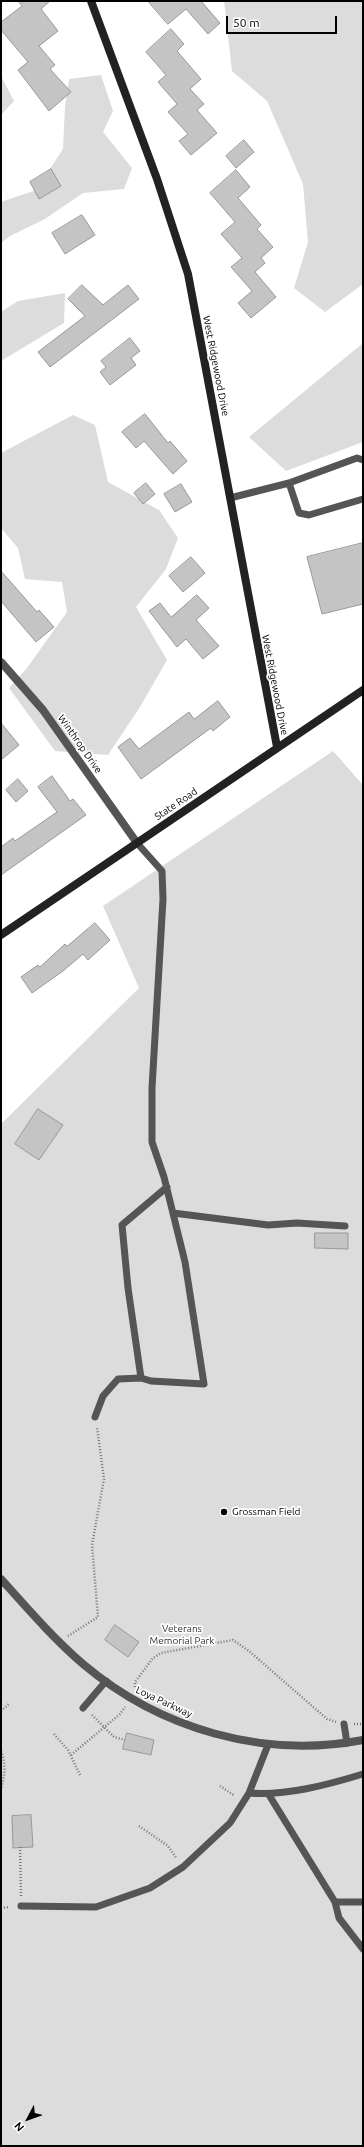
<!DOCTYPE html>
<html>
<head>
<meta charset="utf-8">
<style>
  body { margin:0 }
  #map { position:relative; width:364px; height:2147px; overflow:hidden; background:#fff; font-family:Ubuntu,sans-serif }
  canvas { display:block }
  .frame { position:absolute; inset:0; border:2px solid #000; pointer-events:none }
  .north { position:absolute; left:8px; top:2099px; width:40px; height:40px; -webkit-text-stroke:3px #fff; paint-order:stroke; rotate:229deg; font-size:11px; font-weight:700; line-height:16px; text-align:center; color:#000 }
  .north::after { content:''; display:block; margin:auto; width:14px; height:18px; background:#000; clip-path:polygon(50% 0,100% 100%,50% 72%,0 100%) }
  .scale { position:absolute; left:226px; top:16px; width:111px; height:18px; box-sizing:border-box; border:2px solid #000; border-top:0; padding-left:5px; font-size:12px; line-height:14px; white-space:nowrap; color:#000; -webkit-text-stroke:3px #fff; paint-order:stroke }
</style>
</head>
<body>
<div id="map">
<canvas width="364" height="2147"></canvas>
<div class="frame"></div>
<div class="north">N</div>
<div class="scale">50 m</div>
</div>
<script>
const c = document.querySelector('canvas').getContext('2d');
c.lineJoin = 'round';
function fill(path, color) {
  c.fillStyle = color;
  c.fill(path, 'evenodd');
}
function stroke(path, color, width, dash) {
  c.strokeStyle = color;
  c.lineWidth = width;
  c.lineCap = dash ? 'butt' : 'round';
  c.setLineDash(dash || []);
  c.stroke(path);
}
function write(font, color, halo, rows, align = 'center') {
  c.font = font + ' Ubuntu,sans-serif';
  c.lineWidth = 3.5;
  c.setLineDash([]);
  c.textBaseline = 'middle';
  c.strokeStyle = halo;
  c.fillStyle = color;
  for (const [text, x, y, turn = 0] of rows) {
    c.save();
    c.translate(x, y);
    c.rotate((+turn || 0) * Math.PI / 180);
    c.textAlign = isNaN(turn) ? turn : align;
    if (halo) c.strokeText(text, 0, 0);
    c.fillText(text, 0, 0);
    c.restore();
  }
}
fill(new Path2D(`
  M 224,1 L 363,1 L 363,284 L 325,312 L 294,288 L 308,242 L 303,184 L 267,101 L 232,71 Z
  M 101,75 L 113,111 L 103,132 L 132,168 L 124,189 L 83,193 L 45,219 L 10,236 L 1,243 L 1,202 L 36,190 L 63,149 L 65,106 L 69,79 Z
  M 1,76 L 14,101 L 1,115 Z
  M 65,293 L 64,323 L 1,361 L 1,312 L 18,301 Z
  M 363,343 L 363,442 L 286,471 L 249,437 Z
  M 73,415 L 95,425 L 108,482 L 159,510 L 178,538 L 166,569 L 136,607 L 167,660 L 140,707 L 108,755 L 55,751 L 9,688 L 27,668 L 67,612 L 62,582 L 25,579 L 18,548 L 1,528 L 1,453 Z
  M 333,751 L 363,785 L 363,2146 L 1,2146 L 1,1124 L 139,988 L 103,906 Z`), '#dcdcdc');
const building = new Path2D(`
  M 18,1 L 50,1 L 41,9 L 58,31 L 39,46 L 55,65 L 50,69 L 71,92 L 49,111 L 18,70 L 28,62 L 1,30 L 1,22 L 22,6 Z
  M 148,1 L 201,1 L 220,23 L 208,34 L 186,9 L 168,24 Z
  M 171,29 L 184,44 L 177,51 L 201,79 L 190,89 L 204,104 L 197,110 L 217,133 L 191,155 L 179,141 L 188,134 L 168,112 L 177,104 L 158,82 L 166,75 L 146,52 Z
  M 244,140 L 254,152 L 236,168 L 226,156 Z
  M 51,169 L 61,186 L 39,199 L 30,182 Z
  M 236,170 L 250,187 L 238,198 L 261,225 L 257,229 L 273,247 L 261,258 L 265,263 L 255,272 L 276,297 L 251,318 L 238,303 L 252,291 L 231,267 L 242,258 L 221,234 L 235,222 L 210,193 Z
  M 82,215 L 95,235 L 65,254 L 52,233 Z
  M 82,285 L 103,305 L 128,285 L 139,299 L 50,367 L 38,352 L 85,316 L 68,299 Z
  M 130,338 L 140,351 L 131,358 L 136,365 L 110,385 L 100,372 L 106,367 L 101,361 Z
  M 145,414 L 168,443 L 170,441 L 187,461 L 173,474 L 144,441 L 136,448 L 122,432 Z
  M 146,483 L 155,494 L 143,504 L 134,493 Z
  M 181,484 L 192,502 L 175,512 L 164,494 Z
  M 363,543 L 363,604 L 322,614 L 307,557 Z
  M 191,557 L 205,573 L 183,592 L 169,576 Z
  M 1,571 L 37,612 L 39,610 L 54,627 L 36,642 L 1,601 Z
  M 197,595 L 209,608 L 196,620 L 219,646 L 203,659 L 186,639 L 177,647 L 149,611 L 160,603 L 171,617 Z
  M 218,701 L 230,717 L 213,731 L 211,728 L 141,779 L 118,747 L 130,738 L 139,749 L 189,712 L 194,719 Z
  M 1,723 L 19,745 L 1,760 Z
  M 52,776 L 70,801 L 73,799 L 86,815 L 1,875 L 1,847 L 13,838 L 15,841 L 57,812 L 38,787 Z
  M 18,779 L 28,791 L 16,802 L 6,790 Z
  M 95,923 L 110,940 L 88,960 L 83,954 L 63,971 L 32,993 L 21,977 L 38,965 L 40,967 L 65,944 L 67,946 Z
  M 38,1109 L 63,1125 L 39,1160 L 15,1144 Z
  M 315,1233 L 348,1233 L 348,1249 L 315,1248 Z
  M 115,1625 L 139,1642 L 128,1657 L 105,1640 Z
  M 127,1733 L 154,1740 L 151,1755 L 123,1749 Z
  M 31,1815 L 33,1847 L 13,1848 L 12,1816 Z`);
fill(building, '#c4c4c4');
stroke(building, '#999', 1);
stroke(new Path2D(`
  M 68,1636 L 98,1617 L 92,1545 L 104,1479 L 97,1427
  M 135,1687 L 135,1682 L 153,1658 L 161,1653 L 233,1640 L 249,1651 L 327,1719 L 336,1722
  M 1,1711 L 10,1703
  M 92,1715 L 114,1737 L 125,1740
  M 354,1724 L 363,1724
  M 54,1734 L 68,1750 L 80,1775
  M 1,1751 C 6,1764 5,1776 1,1789
  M 71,1755 L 120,1714 L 125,1707
  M 220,1786 L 235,1796
  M 139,1826 L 168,1846 L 177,1859
  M 20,1847 L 21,1896
  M 1,1908 L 10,1907`), '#777', 2.5, [1, 2]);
stroke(new Path2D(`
  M 289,483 L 299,513 L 309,515 L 363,499
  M 230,498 L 289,483 L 357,458 L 363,460
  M 137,843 L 162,871 L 163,899 L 152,1088 L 152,1142 L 164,1177 L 185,1262 L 204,1384 L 151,1381 L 141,1378 L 128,1288 L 122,1225 L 167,1187
  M 173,1213 L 268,1225 L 297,1223 L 345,1226
  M 95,1417 L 103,1396 L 118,1379 L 141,1378
  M 83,1708 L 106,1681
  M 344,1724 L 347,1743
  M 249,1793 C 286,1796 327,1785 363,1774
  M 269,1795 L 335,1902 L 363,1902
  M 335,1902 L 339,1918 L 363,1949
  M 21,1906 L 96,1907 L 150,1888 L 183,1867 L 230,1823 L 249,1793 L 268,1745`), '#555', 7);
stroke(new Path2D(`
  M 1,662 L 43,710 L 137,843
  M 1,1579 C 27,1608 53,1638 83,1664 C 160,1729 263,1759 363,1740`), '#555', 8);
stroke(new Path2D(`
  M 91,1 L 157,179 L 188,274 L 277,747
  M 1,935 L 363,690`), '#222', 8);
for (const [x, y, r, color] of [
  [224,1512,4,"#000"]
]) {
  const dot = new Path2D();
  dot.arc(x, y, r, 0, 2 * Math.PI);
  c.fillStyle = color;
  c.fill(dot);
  stroke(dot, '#fff', 1.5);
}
write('10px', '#000', '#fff', [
  ["West Ridgewood Drive",216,366,79],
  ["West Ridgewood Drive",275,685,79],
  ["Winthrop Drive",80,744,55],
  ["State Road",176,804,-34],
  ["Loya Parkway",164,1702,25]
]);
write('10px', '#000', '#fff', [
  ["Grossman Field",232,1512]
], 'left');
write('10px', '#333', '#fff', [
  ["Veterans",182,1629],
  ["Memorial Park",182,1641]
]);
</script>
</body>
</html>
